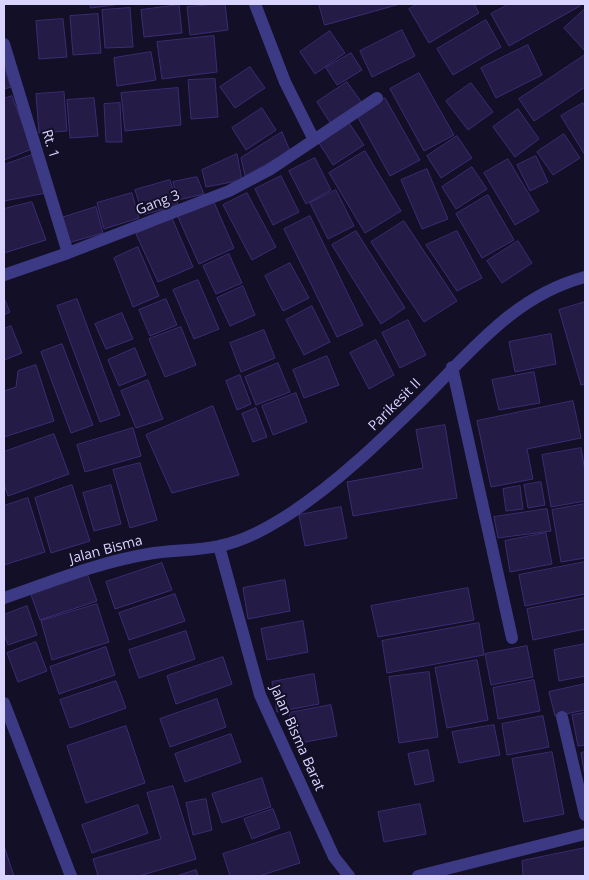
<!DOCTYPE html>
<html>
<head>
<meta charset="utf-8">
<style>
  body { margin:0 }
  #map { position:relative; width:589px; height:880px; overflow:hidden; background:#130f26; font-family:"Open Sans",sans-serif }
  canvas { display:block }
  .frame { position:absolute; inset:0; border:5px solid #d9d4ff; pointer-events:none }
</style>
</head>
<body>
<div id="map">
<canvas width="589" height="880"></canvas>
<div class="frame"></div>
</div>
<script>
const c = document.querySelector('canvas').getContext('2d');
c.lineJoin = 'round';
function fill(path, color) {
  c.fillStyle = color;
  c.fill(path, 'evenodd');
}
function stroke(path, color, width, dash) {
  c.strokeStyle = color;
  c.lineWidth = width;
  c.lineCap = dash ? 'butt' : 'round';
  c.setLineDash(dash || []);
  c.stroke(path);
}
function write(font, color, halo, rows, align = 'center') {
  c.font = font + ' "Open Sans",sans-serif';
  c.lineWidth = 4;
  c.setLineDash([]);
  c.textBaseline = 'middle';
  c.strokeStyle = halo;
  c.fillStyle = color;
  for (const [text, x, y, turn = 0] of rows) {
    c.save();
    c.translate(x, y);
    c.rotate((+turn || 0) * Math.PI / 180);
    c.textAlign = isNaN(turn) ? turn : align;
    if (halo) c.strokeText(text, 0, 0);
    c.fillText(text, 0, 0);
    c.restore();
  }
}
const building = new Path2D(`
  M 90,4 L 121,4 L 91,8 Z
  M 225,4 L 228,30 L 190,35 L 187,7 Z
  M 319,4 L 400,4 L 325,25 Z
  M 418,4 L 474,4 L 479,13 L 429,43 L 409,9 Z
  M 509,4 L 579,4 L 580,6 L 509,46 L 491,14 Z
  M 179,5 L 182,33 L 144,37 L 141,10 Z
  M 130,8 L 133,47 L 105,48 L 102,10 Z
  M 585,9 L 585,51 L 564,28 Z
  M 98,14 L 101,53 L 73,55 L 70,16 Z
  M 63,19 L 67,57 L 39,59 L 36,21 Z
  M 486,20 L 501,47 L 453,75 L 437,49 Z
  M 402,30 L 415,56 L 372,77 L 360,51 Z
  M 330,31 L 345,53 L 315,74 L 300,52 Z
  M 214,36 L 217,72 L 162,79 L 157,42 Z
  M 528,45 L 542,75 L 496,98 L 481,68 Z
  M 151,52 L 156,80 L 117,86 L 114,58 Z
  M 351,53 L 362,70 L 337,85 L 326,68 Z
  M 585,55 L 585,87 L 534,121 L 519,99 Z
  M 4,67 L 11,87 L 4,89 Z
  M 250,67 L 265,88 L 235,108 L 220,87 Z
  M 419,73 L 454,135 L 424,151 L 390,89 Z
  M 215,79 L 218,117 L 191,119 L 188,80 Z
  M 347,82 L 362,103 L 331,124 L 317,102 Z
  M 471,83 L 493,112 L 468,130 L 446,101 Z
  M 178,88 L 181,125 L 125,131 L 121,93 Z
  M 64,92 L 67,131 L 39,133 L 36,94 Z
  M 12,96 L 32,149 L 4,160 L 4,99 Z
  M 94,98 L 98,136 L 70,138 L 67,100 Z
  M 385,98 L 420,160 L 390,176 L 356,114 Z
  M 120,103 L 122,142 L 106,142 L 104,104 Z
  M 583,103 L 585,107 L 585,155 L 561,116 Z
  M 262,108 L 276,130 L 246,150 L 232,128 Z
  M 518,109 L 539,139 L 515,157 L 493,127 Z
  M 349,123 L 364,145 L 333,165 L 319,143 Z
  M 282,132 L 290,151 L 245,176 L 241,158 Z
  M 564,134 L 580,158 L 553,175 L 537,152 Z
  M 457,136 L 472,158 L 441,178 L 427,156 Z
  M 365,151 L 401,211 L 365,233 L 329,173 Z
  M 237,154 L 242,180 L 206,187 L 202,170 Z
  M 32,155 L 46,193 L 4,201 L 4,165 Z
  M 536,156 L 548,182 L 530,191 L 517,165 Z
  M 315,158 L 331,190 L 306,204 L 289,171 Z
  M 508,159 L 539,211 L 515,225 L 484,173 Z
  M 472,167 L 487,189 L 456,209 L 442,187 Z
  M 427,169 L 448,219 L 422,229 L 401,180 Z
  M 281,176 L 299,212 L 273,225 L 255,189 Z
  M 197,177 L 204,194 L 178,200 L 173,182 Z
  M 170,180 L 178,205 L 143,215 L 135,190 Z
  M 336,190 L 354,226 L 328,239 L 310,203 Z
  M 132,193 L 139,218 L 104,229 L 97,203 Z
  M 247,193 L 276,247 L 252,260 L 223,205 Z
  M 488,195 L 514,240 L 482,258 L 456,214 Z
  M 213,200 L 234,248 L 199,264 L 177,215 Z
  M 32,202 L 46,240 L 4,253 L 4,209 Z
  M 96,207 L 103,233 L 68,243 L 61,218 Z
  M 310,216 L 363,325 L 337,337 L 284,229 Z
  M 172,218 L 193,267 L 158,282 L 136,234 Z
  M 404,221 L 457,301 L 424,322 L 371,242 Z
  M 356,231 L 405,308 L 381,324 L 332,245 Z
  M 457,231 L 482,278 L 457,291 L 426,245 Z
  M 518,241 L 532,263 L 502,283 L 487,261 Z
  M 138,247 L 159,296 L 133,307 L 114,258 Z
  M 229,254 L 242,283 L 216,294 L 203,266 Z
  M 290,263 L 309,298 L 283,311 L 265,276 Z
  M 198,280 L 219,329 L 194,339 L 173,290 Z
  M 243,286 L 255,315 L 230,326 L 217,298 Z
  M 4,298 L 10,312 L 4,315 Z
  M 77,299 L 120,415 L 100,422 L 57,306 Z
  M 166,299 L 177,325 L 150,336 L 139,310 Z
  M 585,302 L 585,384 L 581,385 L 559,310 Z
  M 312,306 L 330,342 L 304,355 L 286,320 Z
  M 122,313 L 133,339 L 106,349 L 95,324 Z
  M 408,320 L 426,355 L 400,368 L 382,333 Z
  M 11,326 L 22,353 L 4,360 L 4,329 Z
  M 181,327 L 196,365 L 165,377 L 149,339 Z
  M 264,330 L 275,358 L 241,372 L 230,343 Z
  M 551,334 L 556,364 L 515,372 L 509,342 Z
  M 376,340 L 394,375 L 369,389 L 350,353 Z
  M 62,344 L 93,425 L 71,433 L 41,352 Z
  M 135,348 L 146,375 L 119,386 L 108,360 Z
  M 327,356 L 339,385 L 304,398 L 293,370 Z
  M 278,363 L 290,392 L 256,405 L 245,377 Z
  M 36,365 L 54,421 L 4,437 L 4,391 L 16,387 L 18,371 Z
  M 534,372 L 540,403 L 499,410 L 492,380 Z
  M 240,375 L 251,404 L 237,410 L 226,381 Z
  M 148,380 L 163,419 L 136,428 L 121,391 Z
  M 296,393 L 307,422 L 273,435 L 262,406 Z
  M 573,401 L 581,438 L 527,449 L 533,479 L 491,487 L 477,421 Z
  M 213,406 L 239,475 L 172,493 L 146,435 Z
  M 256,408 L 267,437 L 253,442 L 242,414 Z
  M 445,425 L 457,498 L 353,516 L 347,482 L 423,468 L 416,430 Z
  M 133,428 L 141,456 L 85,472 L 77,445 Z
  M 54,434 L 69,474 L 8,496 L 4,484 L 4,452 Z
  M 581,448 L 585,471 L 585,501 L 551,507 L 542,455 Z
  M 140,463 L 157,520 L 130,528 L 113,470 Z
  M 541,482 L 545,505 L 528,508 L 524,485 Z
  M 72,485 L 90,541 L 51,553 L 35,498 Z
  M 111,485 L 121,524 L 94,531 L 83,493 Z
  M 520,486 L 523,509 L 506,511 L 503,489 Z
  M 28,498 L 45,552 L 4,565 L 4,506 Z
  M 585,504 L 585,558 L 561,562 L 552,510 Z
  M 341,507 L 347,538 L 305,546 L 299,515 Z
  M 547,509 L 551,531 L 498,538 L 494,517 Z
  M 546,533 L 552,564 L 510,572 L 505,541 Z
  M 585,562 L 585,594 L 525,606 L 519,575 Z
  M 162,563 L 172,590 L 115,609 L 106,582 Z
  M 87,573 L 97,601 L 40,620 L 30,592 Z
  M 285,580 L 290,611 L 248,619 L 243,588 Z
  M 468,588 L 474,620 L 378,637 L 371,606 Z
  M 175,594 L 185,621 L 129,640 L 119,613 Z
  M 585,598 L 585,629 L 533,640 L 527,609 Z
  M 97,604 L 109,642 L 52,660 L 41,621 Z
  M 27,606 L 37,635 L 8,645 L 4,634 L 4,615 Z
  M 303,621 L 308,652 L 267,660 L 261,629 Z
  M 479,623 L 484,655 L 387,673 L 382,641 Z
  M 186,631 L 195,659 L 139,678 L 129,650 Z
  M 36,642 L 47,671 L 18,682 L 7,653 Z
  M 585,644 L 585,676 L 559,681 L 554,650 Z
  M 527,646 L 533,677 L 491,685 L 485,654 Z
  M 106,647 L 115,675 L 59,694 L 50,667 Z
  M 223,657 L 232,684 L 176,704 L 167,676 Z
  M 477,660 L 488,720 L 447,728 L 435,668 Z
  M 429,672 L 438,737 L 399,743 L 389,677 Z
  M 314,674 L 319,704 L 277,712 L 272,682 Z
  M 534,680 L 540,711 L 498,719 L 493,688 Z
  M 116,681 L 126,708 L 70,728 L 60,700 Z
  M 585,684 L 585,710 L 555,716 L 549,692 Z
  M 217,699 L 226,727 L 170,747 L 160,719 Z
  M 331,705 L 337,736 L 295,744 L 289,713 Z
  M 585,713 L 585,745 L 578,746 L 572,715 Z
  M 543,716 L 549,747 L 507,755 L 502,724 Z
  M 494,725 L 500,755 L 459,763 L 452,732 Z
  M 126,726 L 145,783 L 86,803 L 67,746 Z
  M 231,734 L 241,762 L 185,782 L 175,754 Z
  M 428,750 L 434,781 L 415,785 L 408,754 Z
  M 552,752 L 564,814 L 524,822 L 512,759 Z
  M 585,752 L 585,777 L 581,753 Z
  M 262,778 L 271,807 L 222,823 L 212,794 Z
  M 173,786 L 196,859 L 139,876 L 98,876 L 93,859 L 161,839 L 147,793 Z
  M 206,799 L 212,830 L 193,835 L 186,803 Z
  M 420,804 L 426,834 L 384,842 L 378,812 Z
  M 138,805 L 148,833 L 92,853 L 82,825 Z
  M 273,809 L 280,828 L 252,839 L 244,819 Z
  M 290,832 L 300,863 L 259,876 L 230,876 L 223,854 Z
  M 4,846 L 14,876 L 4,876 Z
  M 585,848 L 585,876 L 523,876 L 522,861 Z
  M 196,870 L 198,876 L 177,876 Z`);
fill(building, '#241b47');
stroke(building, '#3b2d73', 1);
stroke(new Path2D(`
  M 255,4 L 285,82 L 314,140
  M 4,44 L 68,253
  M 4,275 L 68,253 L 229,191 L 269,170 L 377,98
  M 452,367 L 512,638
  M 219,546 L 260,695 L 334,857 L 349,876
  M 4,598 C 51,582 99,562 148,554 C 171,550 196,551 219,546 C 245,541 269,527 291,513 C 338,482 379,442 419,403 C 470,353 513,296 585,277
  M 4,703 L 71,876
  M 562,717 L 585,815
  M 418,876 L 585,834`), '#3d3a85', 12);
write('14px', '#d9d4ff', '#130f26', [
  ["Rt. 1",50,144,73],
  ["Gang 3",158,203,-21],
  ["Parikesit II",395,405,-45],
  ["Jalan Bisma",106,550,-15],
  ["Jalan Bisma Barat",297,738,66]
]);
</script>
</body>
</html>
